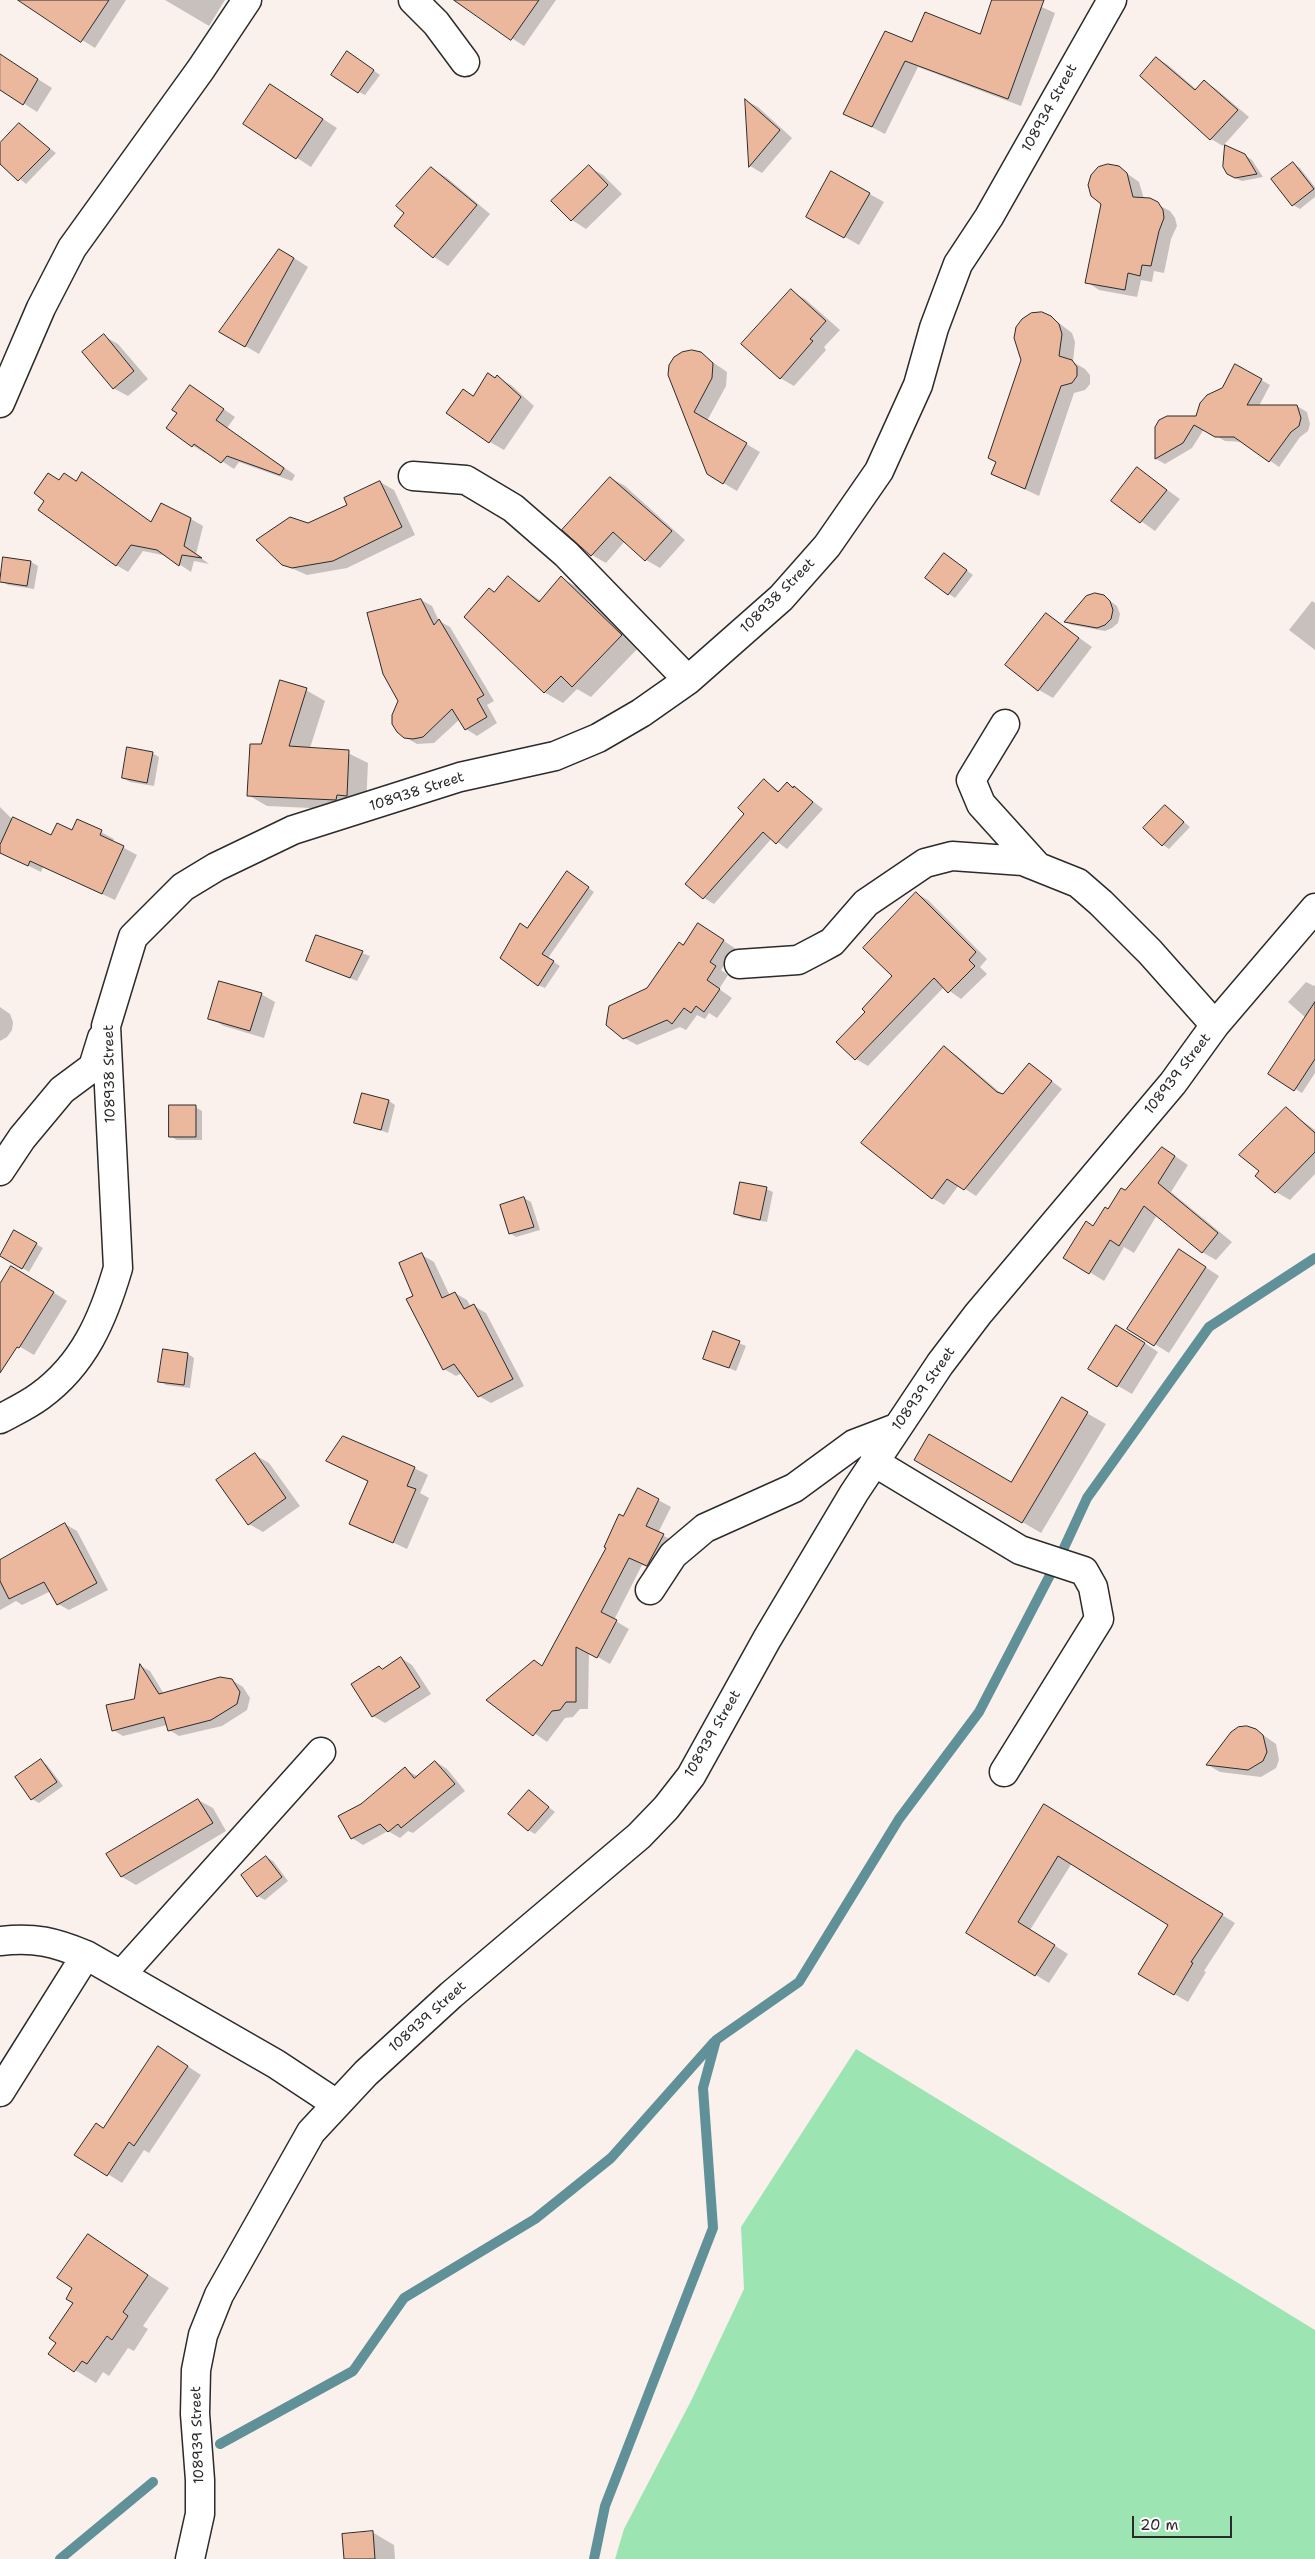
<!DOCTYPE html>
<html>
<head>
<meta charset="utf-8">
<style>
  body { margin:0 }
  #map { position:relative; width:1315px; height:2559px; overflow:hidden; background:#fbf1ec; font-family:"Shantell Sans",sans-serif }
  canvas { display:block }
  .scale { position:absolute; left:1132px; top:2516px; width:100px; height:22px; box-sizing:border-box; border:2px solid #2b2b2b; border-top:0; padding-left:6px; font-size:15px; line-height:18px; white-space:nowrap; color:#2b2b2b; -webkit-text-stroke:4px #fff; paint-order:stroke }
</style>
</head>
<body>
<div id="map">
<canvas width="1315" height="2559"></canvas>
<div class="scale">20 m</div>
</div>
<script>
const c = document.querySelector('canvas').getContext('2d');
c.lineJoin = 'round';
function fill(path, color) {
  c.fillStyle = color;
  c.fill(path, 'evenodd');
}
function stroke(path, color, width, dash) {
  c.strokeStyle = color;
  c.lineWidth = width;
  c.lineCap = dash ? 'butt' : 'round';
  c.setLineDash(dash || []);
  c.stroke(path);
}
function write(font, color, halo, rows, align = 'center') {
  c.font = font + ' "Shantell Sans",sans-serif';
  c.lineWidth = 4;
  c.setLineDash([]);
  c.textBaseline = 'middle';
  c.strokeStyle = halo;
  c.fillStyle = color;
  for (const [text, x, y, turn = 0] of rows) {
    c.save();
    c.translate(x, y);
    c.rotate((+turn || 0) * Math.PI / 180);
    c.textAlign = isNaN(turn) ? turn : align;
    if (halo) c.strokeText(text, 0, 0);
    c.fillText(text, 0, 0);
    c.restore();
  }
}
fill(new Path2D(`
  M 856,2049 L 1315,2330 L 1315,2559 L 615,2559 L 624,2529 L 691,2401 L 744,2289 L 741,2227 Z`), '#9ce5b3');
fill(new Path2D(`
  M 43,0 L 126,0 L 95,48 L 82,40 Z
  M 165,0 L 225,0 L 209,26 Z
  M 453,0 L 556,0 L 524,46 Z
  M 993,0 L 1026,0 L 1055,13 L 1021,106 L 918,67 L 885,134 L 858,120 L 913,43 L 980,36 Z
  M 1,56 L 52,88 L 37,112 L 0,88 Z
  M 354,57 L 380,75 L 365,95 L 359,92 Z
  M 1157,58 L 1168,65 L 1197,90 L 1205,82 L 1216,89 L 1249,117 L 1223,146 L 1211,139 L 1141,76 Z
  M 284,94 L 337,128 L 311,167 L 245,124 Z
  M 747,101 L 758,107 L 792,138 L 762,173 L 750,166 Z
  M 19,125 L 56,153 L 26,184 L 0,162 L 0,145 Z
  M 1245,155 L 1252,160 L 1263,177 L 1242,181 L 1235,178 Z
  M 1293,164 L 1300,168 L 1315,187 L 1315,197 L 1300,209 L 1293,205 L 1273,179 Z
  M 589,167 L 603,175 L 622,194 L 586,229 L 572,220 L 553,201 Z
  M 1118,167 L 1139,182 L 1144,199 L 1149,200 L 1170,211 L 1175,218 L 1177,226 L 1171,239 L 1164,273 L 1154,271 L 1152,282 L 1141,280 L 1137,297 L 1099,290 L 1087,282 Z
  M 432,169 L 446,177 L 490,214 L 448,266 L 434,257 L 395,226 L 406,213 Z
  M 832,173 L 884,202 L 859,245 L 808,216 Z
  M 294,258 L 308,267 L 259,354 L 221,332 Z
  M 791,291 L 805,299 L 840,330 L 824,347 L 826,350 L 794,386 L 780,378 Z
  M 1051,317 L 1072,333 L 1075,342 L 1073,362 L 1085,369 L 1090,375 L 1090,384 L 1085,390 L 1074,393 L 1039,496 L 992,474 Z
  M 104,336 L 118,344 L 148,379 L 128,396 L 113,388 Z
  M 701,354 L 727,372 L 726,386 L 707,421 L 760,452 L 737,491 L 708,474 L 670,375 Z
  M 497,377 L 511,385 L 534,406 L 504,450 L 490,442 L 473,397 Z
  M 1261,380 L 1270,385 L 1259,406 L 1297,406 L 1307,412 L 1310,424 L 1308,431 L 1300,437 L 1279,467 L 1243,442 L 1225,441 L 1204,429 L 1192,448 L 1165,464 L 1156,459 L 1156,427 L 1197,417 Z
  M 190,386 L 235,417 L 227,428 L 295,475 L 292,481 L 239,462 L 234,469 L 206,451 L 205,453 L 193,446 L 179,413 Z
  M 1138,469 L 1180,499 L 1155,531 L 1113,501 Z
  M 82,474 L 153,523 L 191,519 L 203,526 L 196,554 L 209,564 L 194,561 L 191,572 L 167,556 L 143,551 L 128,572 L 116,565 L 60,481 L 77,482 Z
  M 611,478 L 625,486 L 685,540 L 660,568 L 646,560 L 625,541 L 606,563 L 592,555 Z
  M 380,482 L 394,490 L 415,535 L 347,568 L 307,575 L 282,564 L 308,524 L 349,506 Z
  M 944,554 L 973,575 L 955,598 L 949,594 Z
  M 4,558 L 31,562 L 38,566 L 34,589 L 8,585 L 1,581 Z
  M 508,578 L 541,601 L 561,578 L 579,588 L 640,646 L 591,697 L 577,689 L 563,703 L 544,692 Z
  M 1103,596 L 1117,606 L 1120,614 L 1118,623 L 1112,628 L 1105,631 L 1072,625 L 1066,622 Z
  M 421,600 L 432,606 L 439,621 L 450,627 L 494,701 L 487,705 L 497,723 L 477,736 L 466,729 L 460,719 L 434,743 L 417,744 L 405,737 L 399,701 Z
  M 1312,601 L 1315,603 L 1315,650 L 1289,630 Z
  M 1046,614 L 1092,647 L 1053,698 L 1039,690 Z
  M 306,690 L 325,701 L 310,748 L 340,749 L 368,763 L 366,806 L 355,810 L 267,806 L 248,795 Z
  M 152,753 L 159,757 L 154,786 L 130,782 L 123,778 Z
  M 764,780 L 780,792 L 787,784 L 795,787 L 823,809 L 787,849 L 772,838 L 714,904 L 704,898 Z
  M 1165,806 L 1190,827 L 1169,849 L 1163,845 Z
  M 0,807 L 12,819 L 52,836 L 72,831 L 101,832 L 114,839 L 113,842 L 137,855 L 115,900 L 43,867 L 41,872 L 0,852 L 2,843 L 0,842 Z
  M 574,877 L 594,892 L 548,958 L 560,966 L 545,988 L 538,985 L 528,929 Z
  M 916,893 L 928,900 L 987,959 L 980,967 L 987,974 L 961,999 L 944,987 L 868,1066 L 856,1059 L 866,1011 L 894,976 Z
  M 699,924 L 736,949 L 721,970 L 728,975 L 719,989 L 732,998 L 717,1018 L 709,1013 L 705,1019 L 697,1015 L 686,1030 L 680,1027 L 637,1045 L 624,1038 L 648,989 Z
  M 317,936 L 370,956 L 357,981 L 308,961 Z
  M 1306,982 L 1314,986 L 1315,985 L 1315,1026 L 1288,1002 Z
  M 261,994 L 275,1002 L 264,1038 L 224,1026 L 210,1018 Z
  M 0,1007 L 10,1014 L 13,1022 L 12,1030 L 7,1037 L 0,1041 Z
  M 944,1048 L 956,1055 L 1003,1095 L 1030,1064 L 1062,1089 L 976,1196 L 959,1185 L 944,1205 L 932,1198 Z
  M 1315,1049 L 1315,1073 L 1302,1093 L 1270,1073 Z
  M 389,1101 L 395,1105 L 388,1133 L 356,1122 Z
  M 195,1107 L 202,1111 L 202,1140 L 177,1140 L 170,1136 Z
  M 1286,1109 L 1315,1130 L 1315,1174 L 1290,1200 L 1276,1192 L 1257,1175 Z
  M 1163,1148 L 1188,1165 L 1171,1192 L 1232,1242 L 1216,1260 L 1202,1252 L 1157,1215 L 1134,1253 L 1124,1247 L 1104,1281 L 1065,1257 Z
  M 766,1189 L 773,1192 L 767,1222 L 742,1218 L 735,1214 Z
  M 524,1198 L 531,1202 L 540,1230 L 516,1237 L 510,1233 Z
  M 15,1232 L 43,1248 L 29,1272 L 1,1255 Z
  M 422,1255 L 434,1262 L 450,1296 L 455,1293 L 467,1300 L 471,1307 L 474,1306 L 486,1313 L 524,1386 L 491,1403 L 479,1396 L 462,1373 L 456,1376 L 444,1369 L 415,1296 Z
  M 1193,1259 L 1219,1276 L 1169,1353 L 1129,1328 Z
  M 26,1275 L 67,1301 L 34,1355 L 0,1335 L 0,1286 Z
  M 714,1333 L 746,1346 L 736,1371 L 705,1358 Z
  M 1131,1334 L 1158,1352 L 1132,1394 L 1118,1386 Z
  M 188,1354 L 194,1358 L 190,1388 L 166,1385 L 160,1381 Z
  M 1062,1399 L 1106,1424 L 1041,1533 L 916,1459 L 1011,1484 Z
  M 255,1455 L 269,1463 L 300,1506 L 263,1532 L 249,1524 Z
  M 328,1461 L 414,1468 L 428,1475 L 420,1493 L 429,1498 L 407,1549 L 351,1523 L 369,1482 Z
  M 638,1489 L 671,1507 L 658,1533 L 676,1542 L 660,1573 L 642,1565 L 614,1620 L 629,1629 L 610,1664 L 589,1652 L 588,1709 L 580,1709 L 573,1717 L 565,1718 L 547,1742 L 488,1700 L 534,1661 L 543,1666 Z
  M 65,1524 L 77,1531 L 108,1590 L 69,1610 L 58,1604 L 51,1591 L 22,1605 L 16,1601 L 0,1610 L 0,1563 Z
  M 401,1658 L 412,1665 L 431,1694 L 385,1723 L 373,1716 L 353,1684 L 379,1667 L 384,1670 Z
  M 141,1666 L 150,1671 L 164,1694 L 232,1680 L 243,1687 L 250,1698 L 247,1710 L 222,1726 L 179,1736 L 169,1730 L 167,1725 L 123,1736 L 113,1730 L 135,1700 Z
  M 1256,1730 L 1276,1744 L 1279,1760 L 1276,1768 L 1261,1777 L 1220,1772 L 1208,1765 Z
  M 41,1761 L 47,1765 L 63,1786 L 39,1803 L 32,1799 Z
  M 436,1762 L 447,1769 L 465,1791 L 413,1833 L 408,1831 L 400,1838 L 388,1831 L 363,1845 L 352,1838 L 362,1805 L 405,1769 L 417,1776 Z
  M 530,1792 L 555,1812 L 535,1834 L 528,1830 Z
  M 198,1800 L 213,1808 L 226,1831 L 136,1885 L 122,1877 L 108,1854 Z
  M 1057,1813 L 1235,1923 L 1204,1971 L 1206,1972 L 1188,2002 L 1140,1974 L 1170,1925 L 1072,1863 L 1030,1930 L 1068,1954 L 1049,1983 L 967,1933 Z
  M 266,1857 L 273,1861 L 288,1881 L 265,1900 L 258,1896 Z
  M 172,2056 L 201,2075 L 149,2153 L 144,2150 L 122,2183 L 76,2154 L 104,2129 Z
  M 88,2236 L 169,2288 L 143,2326 L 148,2329 L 134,2351 L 128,2348 L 109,2376 L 103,2372 L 96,2383 L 75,2370 L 57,2343 L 74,2303 L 74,2288 Z
  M 372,2532 L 394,2545 L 395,2559 L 345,2559 Z`), '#0003');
stroke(new Path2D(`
  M 220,2444 L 353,2371 L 404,2298 L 535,2219 L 611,2158 L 714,2042
  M 60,2559 L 153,2482
  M 594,2559 L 605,2506 L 713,2228 L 703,2088 L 716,2040 L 799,1982 L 899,1819 L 979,1712 L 1063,1550 L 1087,1498 L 1209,1327 L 1315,1258`), '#619198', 10);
const building = new Path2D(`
  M 18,0 L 109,0 L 81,42 Z
  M 454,0 L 539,0 L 511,40 Z
  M 992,0 L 1044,0 L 1008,99 L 905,61 L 872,127 L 843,114 L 885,31 L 912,42 L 925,12 L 980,34 Z
  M 347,51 L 374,70 L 358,93 L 331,75 Z
  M 0,54 L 38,79 L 23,105 L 0,90 Z
  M 1156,57 L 1195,90 L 1204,80 L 1238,110 L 1210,140 L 1140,76 Z
  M 270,84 L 323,119 L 296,159 L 243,124 Z
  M 745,99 L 780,130 L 749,167 Z
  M 19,123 L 50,149 L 18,181 L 0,164 L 0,143 Z
  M 1225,145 L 1245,154 L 1257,174 L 1235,178 L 1227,174 L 1223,167 Z
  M 1293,162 L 1314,189 L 1292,206 L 1271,179 Z
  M 1108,164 L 1119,166 L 1127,173 L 1133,197 L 1150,198 L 1158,202 L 1163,210 L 1164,218 L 1159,231 L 1151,266 L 1142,265 L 1140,276 L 1128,273 L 1125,290 L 1085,283 L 1101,204 L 1091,196 L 1088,185 L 1091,175 L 1098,167 Z
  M 589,165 L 608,185 L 571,221 L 551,201 Z
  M 431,167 L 477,205 L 433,258 L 394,226 L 404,213 L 396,206 Z
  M 831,171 L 870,193 L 844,238 L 806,217 Z
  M 279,249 L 294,258 L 245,347 L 219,332 Z
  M 791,289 L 826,321 L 810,339 L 813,341 L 780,379 L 741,344 Z
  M 1042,312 L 1051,316 L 1059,324 L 1062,334 L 1059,356 L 1072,360 L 1077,367 L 1077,376 L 1072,383 L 1061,386 L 1025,489 L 991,474 L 996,462 L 988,458 L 1021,360 L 1014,338 L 1016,327 L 1022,319 L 1031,313 Z
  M 104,334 L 134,371 L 113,389 L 82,352 Z
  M 692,350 L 701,352 L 713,363 L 712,378 L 694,412 L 747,443 L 723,484 L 707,474 L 668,375 L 669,365 L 674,357 L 682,352 Z
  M 1235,364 L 1262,379 L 1247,405 L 1297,405 L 1301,418 L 1299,426 L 1291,432 L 1269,462 L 1234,437 L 1215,437 L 1194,425 L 1183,443 L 1155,459 L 1155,427 L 1159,420 L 1167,416 L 1196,416 L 1200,403 L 1207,395 L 1222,388 Z
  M 488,373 L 495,378 L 497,375 L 521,397 L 489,443 L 446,413 L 463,389 L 473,396 Z
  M 190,385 L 224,409 L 216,420 L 284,468 L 280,475 L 227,456 L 221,463 L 194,444 L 192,447 L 166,428 L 177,413 L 172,410 Z
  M 1137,467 L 1167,490 L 1140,523 L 1111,501 Z
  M 82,472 L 151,522 L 161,503 L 191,518 L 184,546 L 202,558 L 182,555 L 179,566 L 157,550 L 131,545 L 116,566 L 38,510 L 44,501 L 34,493 L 48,473 L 59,480 L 64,473 L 76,481 Z
  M 610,477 L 672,531 L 645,561 L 613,532 L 591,556 L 562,530 Z
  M 380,481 L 402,527 L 333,561 L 292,568 L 282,565 L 256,540 L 290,517 L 308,523 L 347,505 L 344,498 Z
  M 944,553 L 967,570 L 948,595 L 925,578 Z
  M 3,557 L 31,561 L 27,586 L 0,582 Z
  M 508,576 L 539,602 L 561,576 L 622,635 L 572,687 L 561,676 L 544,693 L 464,617 L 489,588 L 494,592 Z
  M 1095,593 L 1104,595 L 1110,601 L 1113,610 L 1111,619 L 1105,625 L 1097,628 L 1064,622 L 1086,596 Z
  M 421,599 L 434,625 L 439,619 L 484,695 L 477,699 L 487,717 L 465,730 L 452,709 L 423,737 L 413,739 L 404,738 L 397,732 L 392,724 L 392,715 L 398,701 L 383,674 L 367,613 Z
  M 1046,613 L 1079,638 L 1038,691 L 1005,665 Z
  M 280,680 L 307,688 L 289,746 L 349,750 L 347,796 L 337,795 L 336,800 L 247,796 L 250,744 L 261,744 Z
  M 127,747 L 153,752 L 147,783 L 122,778 Z
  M 764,779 L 778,792 L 787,782 L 793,788 L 794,786 L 813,802 L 776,844 L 763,832 L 703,899 L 685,884 L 744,814 L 738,808 Z
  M 1165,805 L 1184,822 L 1162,846 L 1143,828 Z
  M 13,817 L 51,835 L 57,823 L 72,830 L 77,819 L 102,830 L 100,835 L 124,846 L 102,894 L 30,861 L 28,866 L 0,853 L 0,845 Z
  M 567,871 L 589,887 L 542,954 L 554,961 L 538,986 L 500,958 L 520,923 L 527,928 Z
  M 916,892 L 976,952 L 969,960 L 975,966 L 948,993 L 934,978 L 855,1060 L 836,1042 L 865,1012 L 862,1009 L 892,976 L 863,948 Z
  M 698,923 L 724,940 L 710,962 L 716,966 L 707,980 L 720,989 L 704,1012 L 696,1006 L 691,1013 L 684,1008 L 672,1024 L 667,1020 L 623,1039 L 606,1025 L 609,1006 L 647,988 L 679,942 L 683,945 Z
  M 316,935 L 363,951 L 350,978 L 306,961 Z
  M 219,981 L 262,993 L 250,1031 L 208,1019 Z
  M 1315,1002 L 1315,1059 L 1294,1091 L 1268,1074 Z
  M 944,1046 L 997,1092 L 1003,1094 L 1029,1063 L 1052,1081 L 964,1190 L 947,1179 L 932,1199 L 861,1143 Z
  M 362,1093 L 389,1100 L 381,1130 L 354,1123 Z
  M 169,1105 L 196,1105 L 196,1137 L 169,1137 Z
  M 1286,1107 L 1315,1133 L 1315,1152 L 1275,1193 L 1255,1176 L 1259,1171 L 1239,1155 Z
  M 1162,1147 L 1175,1156 L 1158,1183 L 1218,1233 L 1202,1253 L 1144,1206 L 1119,1246 L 1110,1240 L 1089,1274 L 1063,1258 L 1086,1221 L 1093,1226 L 1105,1207 L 1108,1209 L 1121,1188 L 1125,1190 Z
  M 740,1182 L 767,1187 L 760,1220 L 734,1214 Z
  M 524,1197 L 534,1227 L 509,1234 L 500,1205 Z
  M 14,1230 L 37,1243 L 22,1269 L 0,1256 Z
  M 1179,1249 L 1206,1267 L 1154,1346 L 1127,1329 Z
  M 422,1253 L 442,1298 L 455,1292 L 464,1309 L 474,1304 L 513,1379 L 478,1397 L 454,1364 L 443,1370 L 406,1299 L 413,1296 L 399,1263 Z
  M 11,1266 L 54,1292 L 19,1348 L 17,1347 L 0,1373 L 0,1284 Z
  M 1116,1325 L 1145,1343 L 1117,1387 L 1088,1369 Z
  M 713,1331 L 740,1341 L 729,1368 L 703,1359 Z
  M 163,1349 L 188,1353 L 184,1385 L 158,1382 Z
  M 1062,1397 L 1088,1412 L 1022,1523 L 914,1460 L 929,1434 L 1011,1482 Z
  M 343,1436 L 415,1467 L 407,1486 L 416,1489 L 393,1543 L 349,1524 L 368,1481 L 326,1461 Z
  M 255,1453 L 286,1498 L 248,1525 L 216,1480 Z
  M 638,1488 L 659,1499 L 646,1526 L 664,1534 L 647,1566 L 629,1558 L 601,1612 L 617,1620 L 597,1658 L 576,1647 L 576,1702 L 566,1702 L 560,1710 L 552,1711 L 533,1736 L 486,1700 L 534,1660 L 542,1666 L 606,1548 L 604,1547 L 619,1514 L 623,1516 Z
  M 65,1523 L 97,1583 L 57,1605 L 44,1582 L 9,1599 L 0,1581 L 0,1560 Z
  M 401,1657 L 420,1687 L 372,1717 L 351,1684 L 379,1666 L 382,1669 Z
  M 140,1664 L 159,1694 L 220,1677 L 232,1679 L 240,1692 L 237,1704 L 211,1720 L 168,1731 L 164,1717 L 112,1731 L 106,1705 L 134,1699 Z
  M 1247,1726 L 1256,1729 L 1263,1735 L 1267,1752 L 1263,1761 L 1248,1770 L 1206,1765 L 1231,1732 L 1238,1727 Z
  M 41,1759 L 57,1782 L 31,1800 L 15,1777 Z
  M 435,1761 L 455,1784 L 401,1828 L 398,1824 L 388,1832 L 380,1824 L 351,1839 L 338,1816 L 361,1804 L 405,1767 L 414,1778 Z
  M 529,1790 L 549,1807 L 528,1831 L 508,1814 Z
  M 198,1799 L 213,1823 L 121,1877 L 106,1854 Z
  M 1044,1804 L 1223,1914 L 1191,1962 L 1193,1963 L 1174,1995 L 1138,1974 L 1168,1925 L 1058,1856 L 1018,1922 L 1055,1945 L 1035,1976 L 966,1933 Z
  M 266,1856 L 282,1877 L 257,1897 L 241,1875 Z
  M 158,2046 L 188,2066 L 134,2146 L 129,2142 L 107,2176 L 74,2155 L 96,2123 L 103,2128 Z
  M 88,2234 L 148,2275 L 123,2312 L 128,2316 L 112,2340 L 107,2336 L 87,2364 L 82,2361 L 74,2372 L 48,2354 L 56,2343 L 49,2338 L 73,2303 L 66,2299 L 72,2288 L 57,2278 Z
  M 373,2531 L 375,2559 L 344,2559 L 342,2534 Z`);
fill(building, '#ebb89e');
stroke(building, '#2b2b2b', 1);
const minor = new Path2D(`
  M 413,0 L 436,23 L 465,62
  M 0,403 L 41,308 L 72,248 L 201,69 L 247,0
  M 413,476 L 466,480 L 513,508 L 566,554 L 688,680
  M 1005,724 L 971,780 L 981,804 L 1037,866
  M 739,964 L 798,960 L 819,949 L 832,942 L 866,903 L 925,863 L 952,856 L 1023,861 L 1078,883 L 1101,903 L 1150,952 L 1215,1025
  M 0,1171 L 22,1138 L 62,1090 L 93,1067 L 102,1038
  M 0,1419 C 13,1412 28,1405 40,1396 C 84,1364 103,1319 118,1268 L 106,1026 L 133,937 L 183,887 L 216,867 L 293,830 L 460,777 L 555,756 L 598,738 L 641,713 L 688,680 L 781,598 L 827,546 L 879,471 L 918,385 L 934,328 L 958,264 L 989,217 L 1112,0
  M 874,1462 L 1020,1550 L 1084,1571 L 1093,1587 L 1099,1619 L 1004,1772
  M 650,1590 L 673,1555 L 705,1528 L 794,1488 L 854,1444 L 896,1428
  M 0,1941 C 35,1937 54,1942 86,1955 L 276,2064 L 335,2103
  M 121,1975 L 321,1752
  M 0,2092 L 86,1955
  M 190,2559 L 200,2514 L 200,2480 L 195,2414 L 196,2370 L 203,2335 L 219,2295 L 311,2132 L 366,2073 L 451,1995 L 639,1836 L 666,1808 L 691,1776 L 767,1639 L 854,1493 L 940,1364 L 978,1314 L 1173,1083 L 1215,1025 L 1315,908`);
stroke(minor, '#2b2b2b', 31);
stroke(minor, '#fff', 28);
write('14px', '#2b2b2b', '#fff', [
  ["108934 Street",1050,108,-61],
  ["108938 Street",778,596,-45],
  ["108938 Street",417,792,-18],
  ["108938 Street",110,1074,-91],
  ["108939 Street",1178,1074,-52],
  ["108939 Street",924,1389,-55],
  ["108939 Street",713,1734,-60],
  ["108939 Street",428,2017,-42],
  ["108939 Street",198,2435,-92]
]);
</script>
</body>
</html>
